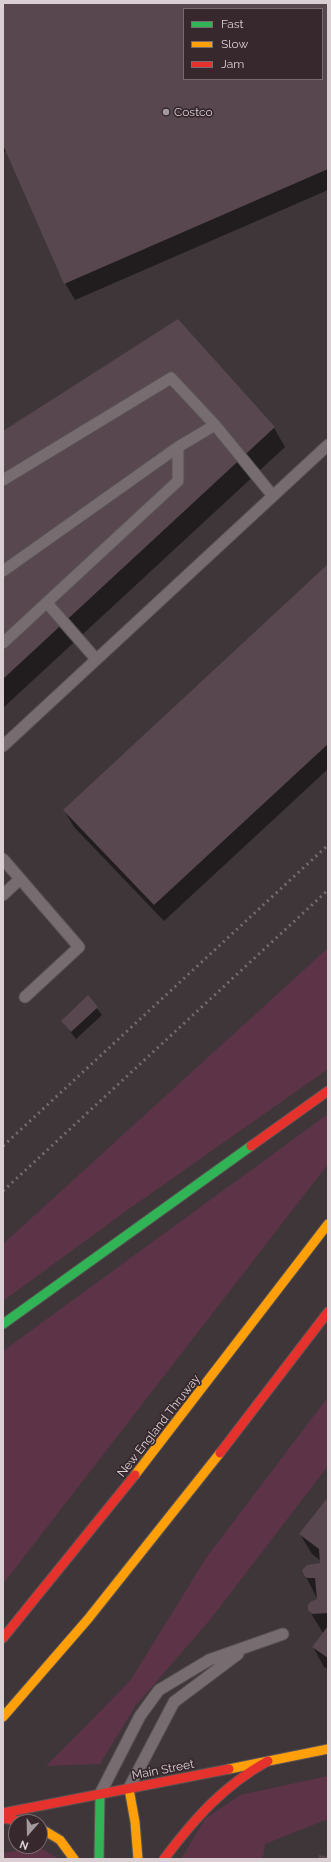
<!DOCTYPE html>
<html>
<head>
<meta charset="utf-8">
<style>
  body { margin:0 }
  #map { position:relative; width:331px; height:1862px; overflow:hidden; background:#3e3639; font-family:Raleway,sans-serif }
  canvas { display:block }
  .frame { position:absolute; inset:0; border:4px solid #dad0d4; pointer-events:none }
  .legend { position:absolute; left:183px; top:8px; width:140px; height:72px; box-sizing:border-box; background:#37282e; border:1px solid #786b70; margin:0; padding:5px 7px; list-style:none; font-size:12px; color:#dad0d4 }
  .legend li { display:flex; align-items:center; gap:8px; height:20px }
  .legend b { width:20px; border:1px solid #786b70 }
  .north { position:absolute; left:8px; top:1814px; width:40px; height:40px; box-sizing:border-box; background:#37282e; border:1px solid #786b70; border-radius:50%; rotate:200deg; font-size:11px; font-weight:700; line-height:16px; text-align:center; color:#dad0d4 }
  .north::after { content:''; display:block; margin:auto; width:14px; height:18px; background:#a39a9e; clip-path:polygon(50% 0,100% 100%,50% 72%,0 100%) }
</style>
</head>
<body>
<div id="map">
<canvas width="331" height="1862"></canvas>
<div class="frame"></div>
<ul class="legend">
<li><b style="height:5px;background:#30b455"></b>Fast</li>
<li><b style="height:5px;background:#ff9f0a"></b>Slow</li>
<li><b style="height:5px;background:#e5322d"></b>Jam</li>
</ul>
<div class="north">N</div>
</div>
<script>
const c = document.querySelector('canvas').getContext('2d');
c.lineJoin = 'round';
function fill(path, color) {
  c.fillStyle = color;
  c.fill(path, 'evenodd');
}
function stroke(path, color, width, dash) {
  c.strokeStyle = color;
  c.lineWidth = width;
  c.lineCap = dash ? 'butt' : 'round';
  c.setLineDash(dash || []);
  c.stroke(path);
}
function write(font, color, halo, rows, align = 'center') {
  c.font = font + ' Raleway,sans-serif';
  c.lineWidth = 3.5;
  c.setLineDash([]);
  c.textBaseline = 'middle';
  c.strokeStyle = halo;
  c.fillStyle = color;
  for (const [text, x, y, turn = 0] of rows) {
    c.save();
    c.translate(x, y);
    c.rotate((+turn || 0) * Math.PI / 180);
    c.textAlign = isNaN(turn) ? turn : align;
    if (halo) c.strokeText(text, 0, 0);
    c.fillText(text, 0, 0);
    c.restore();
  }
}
fill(new Path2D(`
  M 328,948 L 328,1069 L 126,1211 L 3,1301 L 3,1244 Z
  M 328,1114 L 328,1164 L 3,1584 L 3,1351 Z
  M 328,1397 L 328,1466 L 209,1621 L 136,1705 L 100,1764 L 46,1766 L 130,1681 L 206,1558 Z
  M 328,1776 L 328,1819 L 265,1844 L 263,1857 L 261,1859 L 181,1859 L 205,1819 L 240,1795 Z
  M 39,1847 L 59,1859 L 3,1859 L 3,1853 Z`), '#5d3447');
fill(new Path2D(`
  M 3,3 L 328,3 L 328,190 L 75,300 L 65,283 L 7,151 L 3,152 ZM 184,9 L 322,9 L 322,79 L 184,79 Z
  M 178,321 L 274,428 L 285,447 L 3,708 L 3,432 Z
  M 328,565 L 328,769 L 164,921 L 74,827 L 64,810 Z
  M 88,997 L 102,1015 L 76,1039 L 62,1021 Z
  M 328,1499 L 328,1669 L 324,1667 L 313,1647 L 323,1633 L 309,1610 L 318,1600 L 305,1575 L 321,1563 L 321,1561 L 312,1554 L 300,1534 Z`), '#0007');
fill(new Path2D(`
  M 3,3 L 328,3 L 328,169 L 64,284 L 3,145 ZM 184,9 L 322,9 L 322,79 L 184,79 Z
  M 178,319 L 275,427 L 3,679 L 3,431 Z
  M 328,564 L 328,744 L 154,905 L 63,810 Z
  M 88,995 L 98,1007 L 71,1032 L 61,1021 Z
  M 328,1497 L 328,1613 L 312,1614 L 308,1610 L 308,1605 L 310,1602 L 317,1599 L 315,1578 L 307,1578 L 304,1575 L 302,1570 L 307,1565 L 320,1563 L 319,1549 L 299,1534 Z
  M 328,1626 L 328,1658 L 312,1647 Z
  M 319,1855 L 328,1857 L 328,1859 L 318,1859 Z`), '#58474f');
const lane = new Path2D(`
  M 3,480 L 171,378 L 215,425 L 273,496
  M 3,571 L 178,447 L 215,425
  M 47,603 L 96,659
  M 3,643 L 178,481 L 178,447
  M 3,746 L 328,445
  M 3,859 L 79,947 L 25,997
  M 3,895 L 20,879
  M 129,1788 L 174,1702 L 238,1654
  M 100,1794 L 140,1716 L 159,1690 L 209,1660 L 283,1634`);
const fast = new Path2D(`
  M 3,1324 L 251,1146
  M 99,1859 L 100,1794`);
const slow = new Path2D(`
  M 135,1475 L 328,1224
  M 3,1717 L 88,1619 L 220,1453
  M 229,1769 L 328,1749
  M 129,1789 L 135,1822 L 138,1859
  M 40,1828 L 60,1840 L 74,1859`);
const jam = new Path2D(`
  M 251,1146 L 328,1091
  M 220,1453 L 328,1312
  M 3,1638 L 135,1475
  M 3,1813 L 229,1769
  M 3,1818 L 24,1822
  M 164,1859 C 195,1818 223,1786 268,1761`);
stroke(lane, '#595355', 13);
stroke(fast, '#595355', 11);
stroke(slow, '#595355', 11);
stroke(jam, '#595355', 11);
stroke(lane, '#776c70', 11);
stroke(fast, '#30b455', 9);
stroke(slow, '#ff9f0a', 9);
stroke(jam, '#e5322d', 9);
stroke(new Path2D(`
  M 3,1146 L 328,845
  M 3,1191 L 328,890`), '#756c70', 3, [2, 4]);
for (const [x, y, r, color] of [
  [166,112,4,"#a39a9e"]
]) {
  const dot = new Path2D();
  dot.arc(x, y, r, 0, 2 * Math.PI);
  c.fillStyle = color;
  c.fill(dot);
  stroke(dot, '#37282e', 1.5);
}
write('12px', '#dad0d4', '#37282e', [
  ["Costco",174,112]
], 'left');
write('12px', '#dad0d4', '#37282e', [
  ["New England Thruway",159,1426,-52],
  ["Main Street",163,1770,-11]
]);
</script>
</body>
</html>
